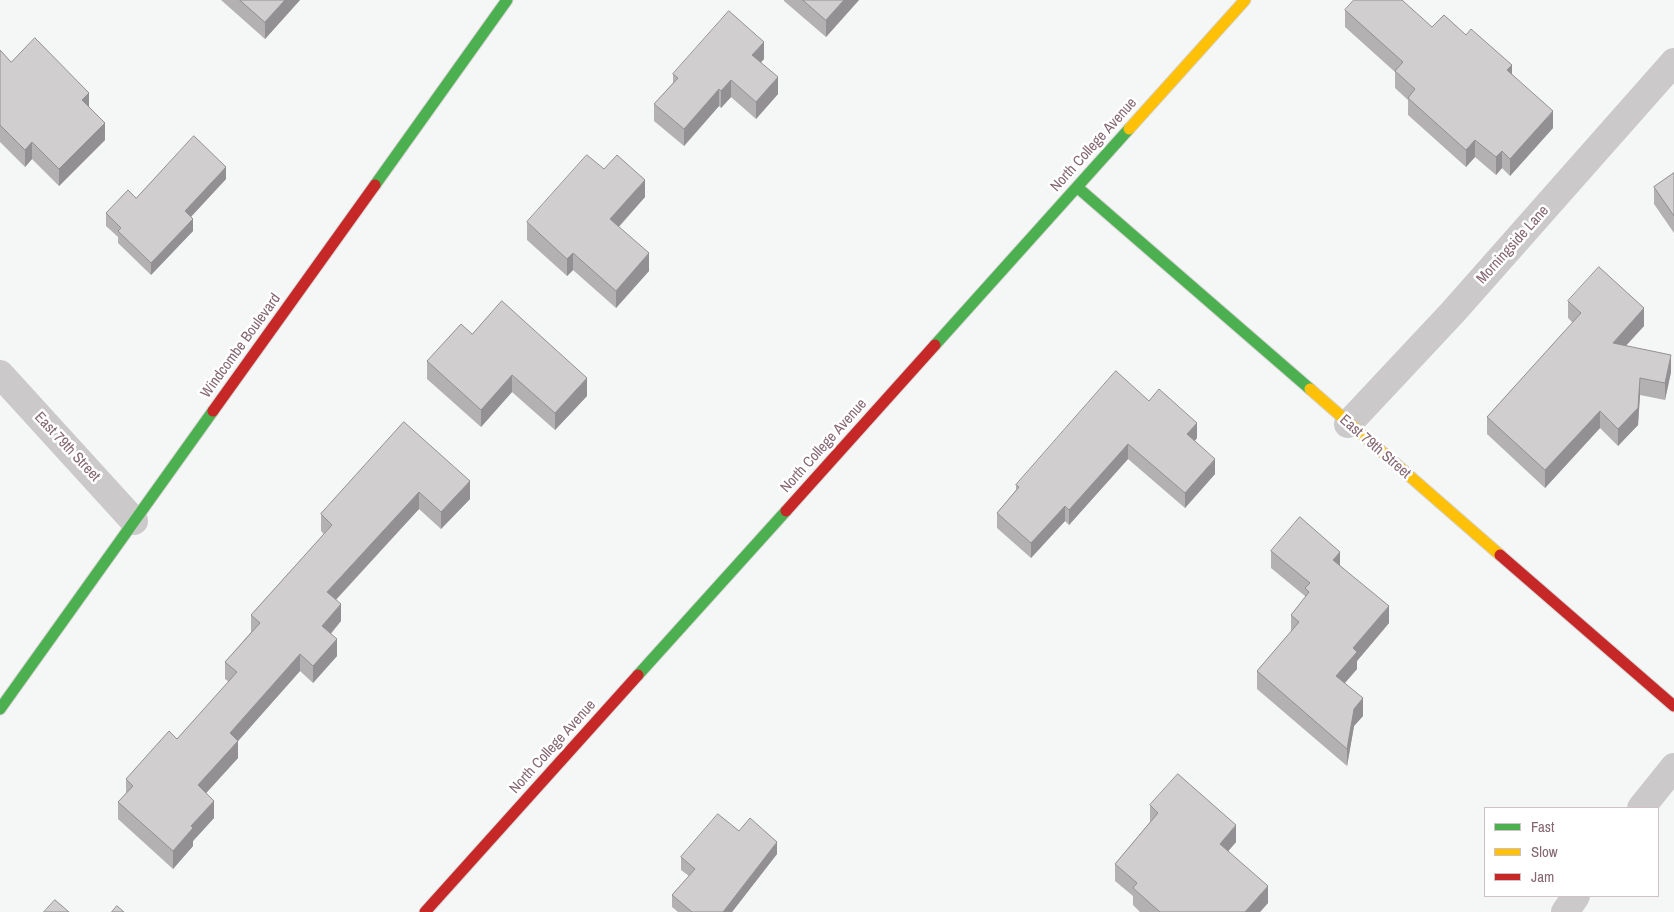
<!DOCTYPE html>
<html>
<head>
<meta charset="utf-8">
<style>
  body { margin:0 }
  #map { position:relative; width:1674px; height:912px; overflow:hidden; background:#f5f6f6; font-family:"Archivo Narrow",sans-serif }
  canvas { display:block }
  .legend { position:absolute; left:1484px; top:807px; width:175px; height:90px; box-sizing:border-box; background:#fff; border:1px solid #cec2c7; margin:0; padding:6px 9px; list-style:none; font-size:15px; color:#856773 }
  .legend li { display:flex; align-items:center; gap:10px; height:25px }
  .legend b { width:25px; border:1px solid #cec2c7 }
</style>
</head>
<body>
<div id="map">
<canvas width="1674" height="912"></canvas>
<ul class="legend">
<li><b style="height:6px;background:#4caf50"></b>Fast</li>
<li><b style="height:6px;background:#ffc107"></b>Slow</li>
<li><b style="height:6px;background:#c62828"></b>Jam</li>
</ul>
</div>
<script>
const c = document.querySelector('canvas').getContext('2d');
c.lineJoin = 'round';
function stroke(path, color, width, dash) {
  c.strokeStyle = color;
  c.lineWidth = width;
  c.lineCap = dash ? 'butt' : 'round';
  c.setLineDash(dash || []);
  c.stroke(path);
}
function fill(path, color) {
  c.fillStyle = color;
  c.fill(path, 'evenodd');
}
function write(font, color, halo, rows, align = 'center') {
  c.font = font + ' "Archivo Narrow",sans-serif';
  c.lineWidth = 5;
  c.setLineDash([]);
  c.textBaseline = 'middle';
  c.strokeStyle = halo;
  c.fillStyle = color;
  for (const [text, x, y, turn = 0] of rows) {
    c.save();
    c.translate(x, y);
    c.rotate((+turn || 0) * Math.PI / 180);
    c.textAlign = isNaN(turn) ? turn : align;
    if (halo) c.strokeText(text, 0, 0);
    c.fillText(text, 0, 0);
    c.restore();
  }
}
const fast = new Path2D(`
  M 375,185 L 507,0
  M 1077,187 L 1310,389
  M 935,345 L 1129,129
  M 638,675 L 786,511
  M 0,709 L 213,411`);
const slow = new Path2D(`
  M 1129,129 L 1245,0
  M 1310,389 L 1500,555`);
const jam = new Path2D(`
  M 213,411 L 375,185
  M 786,511 L 935,345
  M 1500,555 L 1674,706
  M 425,912 L 638,675`);
stroke(fast, '#d5d3d4', 13);
stroke(slow, '#d5d3d4', 13);
stroke(jam, '#d5d3d4', 13);
stroke(new Path2D(`
  M 0,374 L 134,521
  M 1348,424 L 1453,312 L 1674,62
  M 1641,808 L 1674,767
  M 1565,912 L 1576,896`), '#cbc9ca', 28);
stroke(fast, '#4caf50', 11);
stroke(slow, '#ffc107', 11);
stroke(jam, '#c62828', 11);
fill(new Path2D(`
  M 221,0 L 300,0 L 265,39 Z
  M 784,0 L 859,0 L 826,37 L 784,1 Z
  M 1345,10 L 1432,27 L 1466,35 L 1512,74 L 1553,128 L 1510,176 L 1502,168 L 1496,175 L 1475,157 L 1466,167 L 1408,115 L 1408,100 L 1395,88 L 1395,72 L 1345,27 Z
  M 0,50 L 11,62 L 89,106 L 105,140 L 59,186 L 32,159 L 25,167 L 0,142 Z
  M 764,59 L 761,62 L 778,94 L 756,119 L 731,97 L 721,108 L 719,106 L 684,146 L 654,121 L 654,104 L 673,83 L 673,74 Z
  M 604,169 L 645,197 L 619,227 L 649,271 L 616,308 L 573,270 L 567,276 L 527,240 L 527,222 Z
  M 1674,173 L 1674,233 L 1654,204 L 1654,187 Z
  M 226,179 L 191,217 L 193,231 L 151,275 L 118,243 L 118,237 L 106,226 L 106,213 L 136,198 Z
  M 1568,301 L 1644,326 L 1626,345 L 1671,372 L 1665,400 L 1640,395 L 1638,425 L 1618,446 L 1600,428 L 1545,488 L 1487,434 L 1487,417 L 1573,323 L 1568,318 Z
  M 472,334 L 587,396 L 555,430 L 512,392 L 481,427 L 427,379 L 427,361 Z
  M 1149,401 L 1197,438 L 1195,441 L 1215,474 L 1185,508 L 1128,459 L 1069,525 L 1065,521 L 1031,558 L 997,528 L 997,513 L 1016,490 L 1016,485 Z
  M 404,422 L 470,499 L 441,529 L 419,509 L 336,600 L 341,621 L 331,634 L 337,656 L 313,683 L 300,671 L 238,741 L 238,758 L 206,793 L 214,818 L 193,841 L 193,846 L 173,869 L 118,819 L 118,802 L 126,793 L 126,779 L 177,739 L 229,682 L 225,679 L 225,662 L 251,632 L 251,615 L 324,534 L 321,531 L 321,514 Z
  M 1271,551 L 1340,565 L 1389,623 L 1357,661 L 1357,669 L 1345,683 L 1363,716 L 1354,726 L 1347,766 L 1257,689 L 1257,671 L 1291,632 L 1291,615 L 1305,598 L 1305,596 L 1271,568 Z
  M 1150,805 L 1236,842 L 1228,851 L 1268,903 L 1260,912 L 1140,912 L 1133,905 L 1133,896 L 1115,881 L 1115,864 L 1150,822 Z
  M 739,831 L 777,854 L 732,912 L 678,912 L 672,907 L 672,895 L 689,876 L 681,870 L 681,857 Z`), '#b4b1b3');
fill(new Path2D(`
  M 285,0 L 300,0 L 265,39 L 265,22 Z
  M 844,0 L 859,0 L 826,37 L 826,20 Z
  M 764,42 L 764,59 L 752,72 L 752,55 Z
  M 1512,65 L 1512,82 L 1507,70 Z
  M 778,77 L 778,94 L 756,119 L 756,102 Z
  M 731,80 L 731,97 L 721,108 L 721,91 Z
  M 719,89 L 719,106 L 684,146 L 684,129 Z
  M 89,93 L 89,110 L 82,100 Z
  M 1553,111 L 1553,128 L 1510,176 L 1510,159 Z
  M 105,123 L 105,140 L 59,186 L 59,169 Z
  M 1475,140 L 1475,157 L 1466,167 L 1466,150 Z
  M 32,142 L 32,159 L 25,167 L 25,150 Z
  M 1502,151 L 1502,168 L 1496,175 L 1496,157 Z
  M 226,167 L 226,179 L 185,223 L 185,211 Z
  M 645,180 L 645,197 L 610,236 L 610,219 Z
  M 193,219 L 193,231 L 151,275 L 151,263 Z
  M 573,253 L 573,270 L 567,276 L 567,259 Z
  M 649,253 L 649,271 L 616,308 L 616,291 Z
  M 1644,308 L 1644,326 L 1613,360 L 1613,343 Z
  M 1671,355 L 1671,372 L 1665,400 L 1665,383 Z
  M 512,375 L 512,392 L 481,427 L 481,410 Z
  M 587,378 L 587,396 L 555,430 L 555,413 Z
  M 1640,378 L 1640,395 L 1638,425 L 1618,446 L 1618,429 Z
  M 1600,411 L 1600,428 L 1545,488 L 1545,470 Z
  M 1197,423 L 1197,438 L 1187,449 L 1187,434 Z
  M 1128,444 L 1128,459 L 1069,525 L 1069,510 Z
  M 1215,459 L 1215,474 L 1185,508 L 1185,493 Z
  M 470,481 L 470,499 L 441,529 L 441,512 Z
  M 419,492 L 419,509 L 327,609 L 327,592 Z
  M 1065,506 L 1065,521 L 1031,558 L 1031,543 Z
  M 1340,552 L 1340,569 L 1333,560 Z
  M 341,604 L 341,621 L 322,643 L 322,626 Z
  M 1389,606 L 1389,623 L 1357,661 L 1357,669 L 1336,693 L 1336,676 L 1353,648 Z
  M 337,639 L 337,656 L 313,683 L 313,666 Z
  M 300,654 L 300,671 L 238,741 L 238,758 L 198,802 L 198,785 L 230,733 Z
  M 1363,698 L 1363,716 L 1354,726 L 1347,766 L 1347,749 L 1354,709 Z
  M 214,801 L 214,818 L 193,841 L 193,846 L 173,869 L 173,851 L 191,826 Z
  M 1236,825 L 1236,842 L 1220,861 L 1220,844 Z
  M 777,842 L 777,854 L 732,912 L 723,912 Z
  M 1268,886 L 1268,903 L 1260,912 L 1245,912 Z`), '#929092');
const building = new Path2D(`
  M 240,0 L 285,0 L 265,22 Z
  M 803,0 L 844,0 L 826,20 Z
  M 1354,0 L 1402,0 L 1432,27 L 1444,15 L 1466,35 L 1471,29 L 1512,65 L 1507,70 L 1553,111 L 1510,159 L 1502,151 L 1496,157 L 1475,140 L 1466,150 L 1408,98 L 1415,89 L 1395,71 L 1403,62 L 1345,10 Z
  M 729,11 L 764,42 L 752,55 L 778,77 L 756,102 L 731,80 L 721,91 L 719,89 L 684,129 L 654,104 L 678,78 L 673,74 Z
  M 35,38 L 89,93 L 82,100 L 105,123 L 59,169 L 32,142 L 25,150 L 0,125 L 0,50 L 11,62 Z
  M 194,136 L 226,167 L 185,211 L 193,219 L 151,263 L 118,231 L 121,228 L 106,213 L 128,190 L 136,198 Z
  M 587,155 L 604,169 L 617,155 L 645,180 L 610,219 L 649,253 L 616,291 L 573,253 L 567,259 L 527,222 Z
  M 1674,173 L 1674,216 L 1654,187 Z
  M 1599,267 L 1644,308 L 1613,343 L 1671,355 L 1665,383 L 1640,378 L 1638,408 L 1618,429 L 1600,411 L 1545,470 L 1487,417 L 1581,313 L 1568,301 Z
  M 502,301 L 587,378 L 555,413 L 512,375 L 481,410 L 427,361 L 461,324 L 472,334 Z
  M 1116,371 L 1149,401 L 1159,389 L 1197,423 L 1187,434 L 1215,459 L 1185,493 L 1128,444 L 1069,510 L 1065,506 L 1031,543 L 997,513 L 1019,487 L 1016,485 Z
  M 404,422 L 470,481 L 441,512 L 419,492 L 327,592 L 341,604 L 322,626 L 337,639 L 313,666 L 300,654 L 230,733 L 238,741 L 198,785 L 214,801 L 191,826 L 193,828 L 173,851 L 118,802 L 133,786 L 126,779 L 169,731 L 177,739 L 237,672 L 225,662 L 260,623 L 251,615 L 332,525 L 321,514 Z
  M 1300,517 L 1340,552 L 1333,560 L 1389,606 L 1353,648 L 1357,652 L 1336,676 L 1363,698 L 1354,709 L 1347,749 L 1257,671 L 1299,622 L 1291,615 L 1309,592 L 1305,588 L 1310,583 L 1271,551 Z
  M 1178,774 L 1236,825 L 1220,844 L 1268,886 L 1245,912 L 1160,912 L 1133,888 L 1137,883 L 1115,864 L 1158,813 L 1150,805 Z
  M 718,814 L 739,831 L 750,818 L 777,842 L 723,912 L 692,912 L 672,895 L 695,869 L 681,857 Z
  M 55,900 L 69,912 L 44,912 Z
  M 117,906 L 124,912 L 112,912 Z`);
fill(building, '#d1ced0');
stroke(building, '#929092', 1);
write('15px', '#856773', '#fff', [
  ["North College Avenue",1094,145,-48],
  ["Morningside Lane",1513,245,-48],
  ["Windcombe Boulevard",241,346,-54],
  ["North College Avenue",824,446,-48],
  ["East 79th Street",67,447,47],
  ["East 79th Street",1375,447,41],
  ["North College Avenue",553,747,-48]
]);
</script>
</body>
</html>
